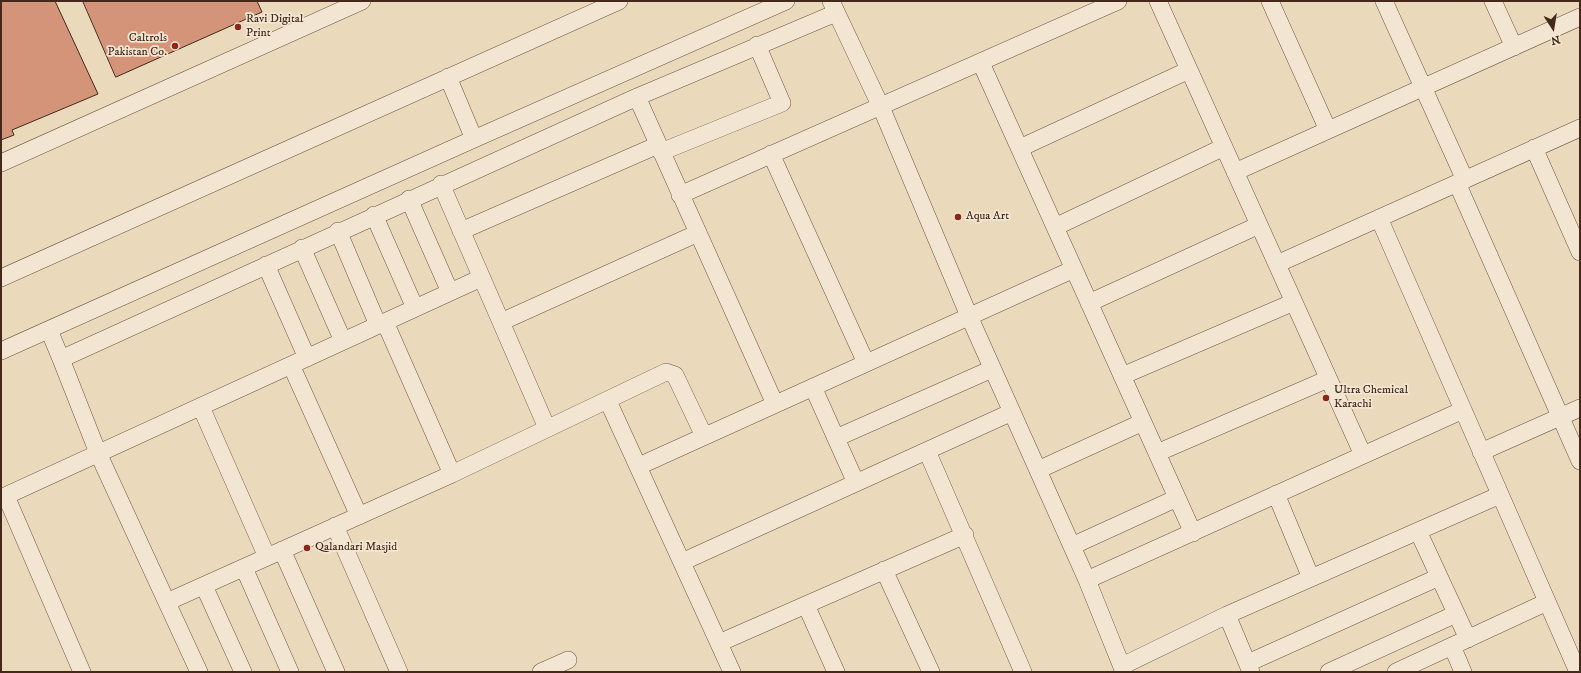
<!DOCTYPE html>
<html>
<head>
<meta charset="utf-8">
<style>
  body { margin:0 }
  #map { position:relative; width:1581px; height:673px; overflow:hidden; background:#ebd9bc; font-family:"IM FELL DW Pica",serif }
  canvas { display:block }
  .frame { position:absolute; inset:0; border:2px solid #44291a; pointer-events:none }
  .north { position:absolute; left:1533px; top:8px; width:40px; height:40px; -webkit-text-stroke:3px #f2e6d3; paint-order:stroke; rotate:168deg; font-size:11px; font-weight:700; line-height:16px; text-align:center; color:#44291a }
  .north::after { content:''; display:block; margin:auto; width:14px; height:18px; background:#44291a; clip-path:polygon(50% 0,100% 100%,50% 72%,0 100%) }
</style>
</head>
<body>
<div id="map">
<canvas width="1581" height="673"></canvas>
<div class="frame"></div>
<div class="north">N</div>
</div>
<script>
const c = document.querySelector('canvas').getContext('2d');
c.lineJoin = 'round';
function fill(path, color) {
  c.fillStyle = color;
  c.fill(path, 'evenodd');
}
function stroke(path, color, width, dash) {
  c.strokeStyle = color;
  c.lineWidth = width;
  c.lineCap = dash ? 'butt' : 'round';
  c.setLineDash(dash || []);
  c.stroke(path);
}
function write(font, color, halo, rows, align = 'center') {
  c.font = font + ' "IM FELL DW Pica",serif';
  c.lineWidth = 3.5;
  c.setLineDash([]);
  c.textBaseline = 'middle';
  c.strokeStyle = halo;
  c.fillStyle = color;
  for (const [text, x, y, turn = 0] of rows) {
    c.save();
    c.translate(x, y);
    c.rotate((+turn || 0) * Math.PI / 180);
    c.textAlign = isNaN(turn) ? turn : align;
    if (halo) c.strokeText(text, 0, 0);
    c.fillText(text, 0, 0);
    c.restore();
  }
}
const building = new Path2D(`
  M 1,1 L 55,1 L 98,94 L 12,130 L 14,135 L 1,140 Z
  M 83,1 L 257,1 L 262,12 L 116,77 Z`);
fill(building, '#d49479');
stroke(building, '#44291a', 1);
const minor = new Path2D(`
  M 831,1 L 881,107 L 969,316 L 1087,580 L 1124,672
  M 1158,1 L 1363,455
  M 1270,1 L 1328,130
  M 1384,1 L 1465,180
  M 1493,1 L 1514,47
  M 981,63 L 1193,533
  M 448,77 L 474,139
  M 637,97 L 775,404
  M 1020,148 L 1189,70
  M 1534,148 L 1580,252
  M 661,152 L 782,103 L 757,45
  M 771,154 L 866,363
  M 1,163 L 362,1
  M 1235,172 L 1580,17
  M 1457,183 L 1580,461
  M 441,184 L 547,428
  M 680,195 L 1118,1
  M 409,199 L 450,292
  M 374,215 L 415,308
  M 1379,218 L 1578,672
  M 1055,227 L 1224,147
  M 338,231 L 378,325
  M 461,231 L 658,145
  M 302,248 L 343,341
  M 1277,264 L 1580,128
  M 266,265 L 307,358
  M 1,278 L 619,1
  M 1089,303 L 1259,225
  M 385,322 L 452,474
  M 501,322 L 698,233
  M 49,330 L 61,359 L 637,97 L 836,13
  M 1,351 L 474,139 L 786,1
  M 61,359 L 98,453 L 199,672
  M 291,365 L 359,516
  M 1122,376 L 1294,302
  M 813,387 L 856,483
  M 608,401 L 732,672
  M 201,407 L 267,557
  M 836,438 L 992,369
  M 927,451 L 1023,672
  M 1481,452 L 1580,408
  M 1157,453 L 1328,379
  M 639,466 L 1074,269
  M 1038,470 L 1143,422
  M 1276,494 L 1311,578
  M 6,496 L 82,672
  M 1,498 L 481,278
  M 335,526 L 399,672
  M 1418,531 L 1468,639
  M 1072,546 L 1177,498
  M 282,550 L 336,672
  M 682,562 L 1012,412
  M 244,568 L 290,672
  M 884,570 L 931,672
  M 1087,580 L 1463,410
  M 204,586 L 243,672
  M 167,602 L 452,474 L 666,372 L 675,375 L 704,436
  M 806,605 L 836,672
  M 1227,615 L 1251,672
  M 719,643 L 965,535
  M 1452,646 L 1463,672
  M 1248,663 L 1439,577
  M 1122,666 L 1227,615 L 1500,495
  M 541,672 L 568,660
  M 1329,672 L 1456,614
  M 1396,672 L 1547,602`);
stroke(minor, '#6e5542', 18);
stroke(minor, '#f2e6d3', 17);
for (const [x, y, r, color] of [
  [238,27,4,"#8f2418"],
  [175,46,4,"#8f2418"],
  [958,217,4,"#8f2418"],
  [1326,398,4,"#8f2418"],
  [307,548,4,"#8f2418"]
]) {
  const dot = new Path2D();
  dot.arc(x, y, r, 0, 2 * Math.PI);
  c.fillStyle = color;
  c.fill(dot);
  stroke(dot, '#f2e6d3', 1.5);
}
write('12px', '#44291a', '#f2e6d3', [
  ["Ravi Digital",246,20],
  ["Print",246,34],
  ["Caltrols",167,39,"right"],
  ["Pakistan Co.",167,53,"right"],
  ["Aqua Art",966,217],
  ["Ultra Chemical",1334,391],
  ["Karachi",1334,405],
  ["Qalandari Masjid",315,548]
], 'left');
</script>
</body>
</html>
